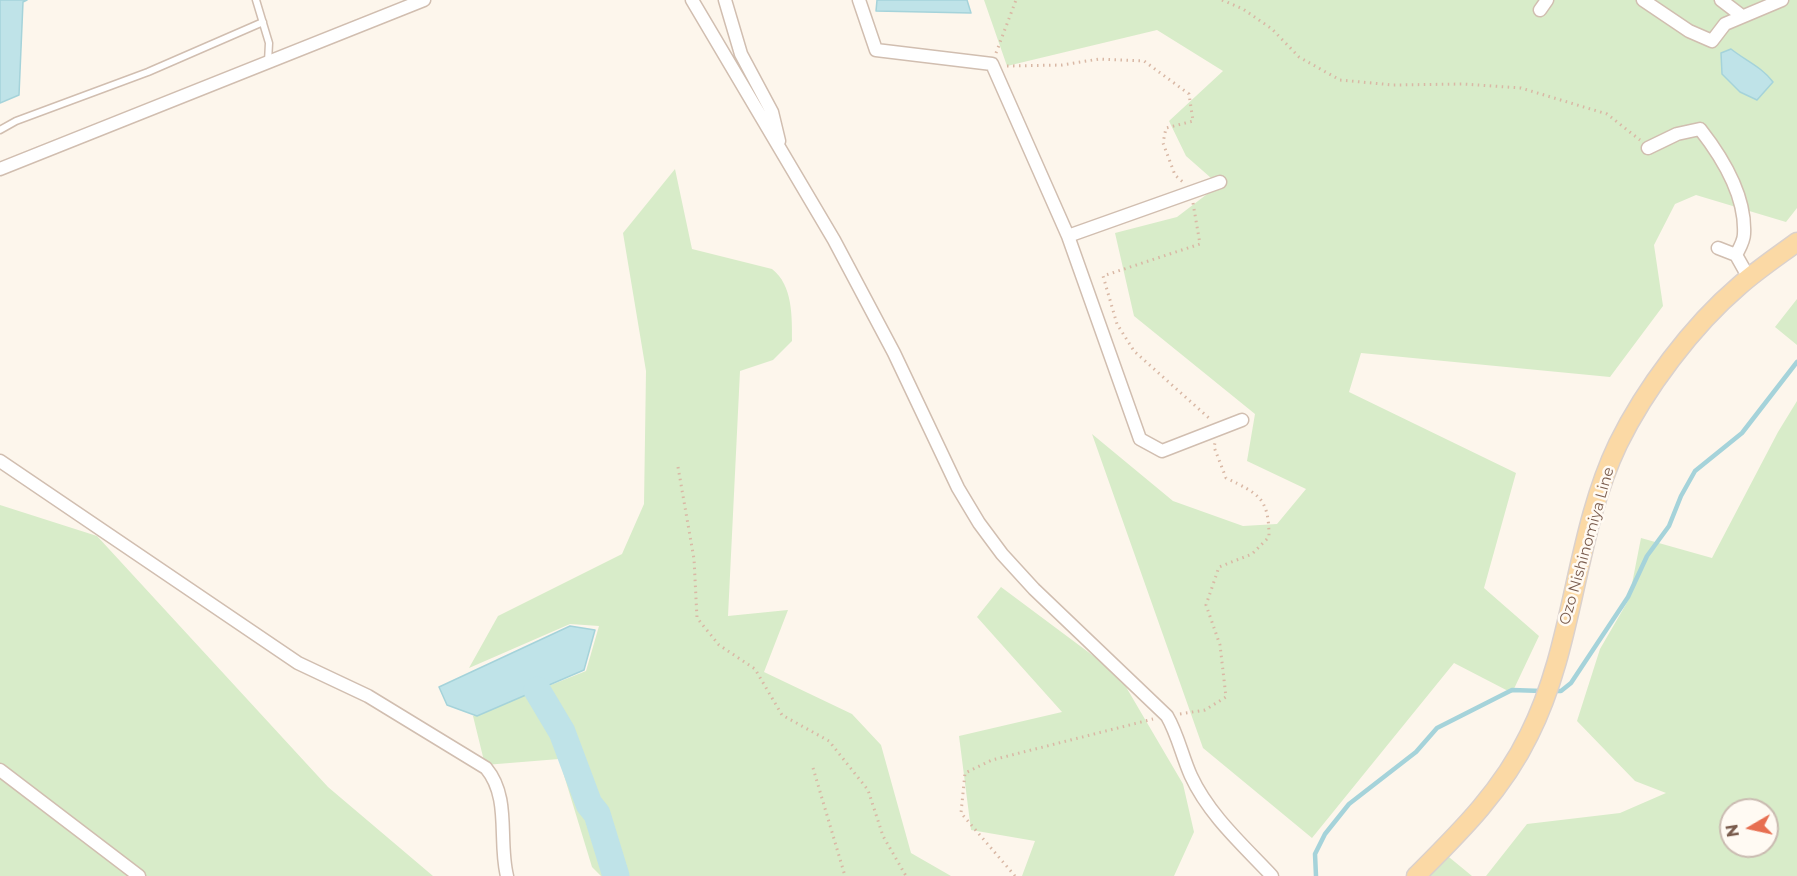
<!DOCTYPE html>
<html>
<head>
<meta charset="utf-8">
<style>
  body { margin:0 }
  #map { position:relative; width:1797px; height:876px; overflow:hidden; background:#fdf6ec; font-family:Montserrat,sans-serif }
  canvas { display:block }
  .north { position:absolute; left:1719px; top:798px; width:60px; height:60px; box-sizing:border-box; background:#fffaf3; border:2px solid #cabbb1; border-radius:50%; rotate:261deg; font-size:16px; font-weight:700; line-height:24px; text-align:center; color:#7a5c4d }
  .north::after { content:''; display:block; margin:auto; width:21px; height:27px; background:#e76f51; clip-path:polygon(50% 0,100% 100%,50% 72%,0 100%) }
</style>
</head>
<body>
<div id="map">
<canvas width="1797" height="876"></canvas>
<div class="north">N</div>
</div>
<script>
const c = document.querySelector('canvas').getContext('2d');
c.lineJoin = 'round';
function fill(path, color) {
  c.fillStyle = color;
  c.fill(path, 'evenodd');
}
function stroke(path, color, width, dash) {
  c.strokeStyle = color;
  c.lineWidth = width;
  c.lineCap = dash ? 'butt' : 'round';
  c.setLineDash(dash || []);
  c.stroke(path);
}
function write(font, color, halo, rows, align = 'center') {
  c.font = font + ' Montserrat,sans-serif';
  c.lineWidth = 5;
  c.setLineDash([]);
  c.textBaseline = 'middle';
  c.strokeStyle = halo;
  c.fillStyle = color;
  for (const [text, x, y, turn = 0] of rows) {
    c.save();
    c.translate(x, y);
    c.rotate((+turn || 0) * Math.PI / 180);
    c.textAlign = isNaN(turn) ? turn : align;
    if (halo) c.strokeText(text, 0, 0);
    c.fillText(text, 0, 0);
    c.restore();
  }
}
fill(new Path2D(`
  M 984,0 L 1797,0 L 1797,208 L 1786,222 L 1696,195 L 1675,204 L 1654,245 L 1663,306 L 1610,377 L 1361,353 L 1349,392 L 1516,473 L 1484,588 L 1539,636 L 1512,693 L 1454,663 L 1312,838 L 1203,748 L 1092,434 L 1173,501 L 1243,526 L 1277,524 L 1306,489 L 1247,461 L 1255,414 L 1134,316 L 1115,233 L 1177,217 L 1219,185 L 1186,156 L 1169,121 L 1223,71 L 1157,30 L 1007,66 Z
  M 675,169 L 692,249 L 772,269 C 793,285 792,317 792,341 L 773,360 L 740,371 L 728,616 L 788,610 L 764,672 L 852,714 L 881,745 L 911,853 L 951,876 L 601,876 L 592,867 L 559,759 L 485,765 L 473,716 L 586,671 L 599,626 L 570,624 L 469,668 L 498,616 L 622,554 L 644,504 L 646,371 L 623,233 Z
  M 1797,299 L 1797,345 L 1775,327 Z
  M 1797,401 L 1797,876 L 1486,876 L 1527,824 L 1620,813 L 1666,793 L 1635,781 L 1577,721 L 1600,649 L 1629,599 L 1641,538 L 1712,558 L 1778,432 ZM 1731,810 L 1767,810 L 1767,846 L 1731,846 Z
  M 0,505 L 97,536 L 328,787 L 433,876 L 0,876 Z
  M 1001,587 L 1119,675 L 1183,784 L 1194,832 L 1174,876 L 1022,876 L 1035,841 L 971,830 L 959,736 L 1062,712 L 977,617 Z
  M 1444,853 L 1472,876 L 1423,876 Z`), '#d8ecc9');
const water = new Path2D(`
  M 0,0 L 27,0 L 23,2 L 19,95 L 0,103 Z
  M 877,0 L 967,0 L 971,13 L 876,11 Z
  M 1731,49 C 1746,61 1762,67 1773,82 L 1757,100 L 1740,92 L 1722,74 L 1721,53 Z
  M 570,626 L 595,630 L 584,670 L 477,716 L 447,705 L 439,687 Z`);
fill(water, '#bfe3e8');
stroke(water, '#a5d3da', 1.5);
stroke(new Path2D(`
  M 1553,691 L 1561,691 L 1571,683 L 1628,597 L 1647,556 L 1669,526 L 1681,496 L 1695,471 L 1742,433 L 1797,362
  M 1316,876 L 1315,854 L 1325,834 L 1349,804 L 1416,752 L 1437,728 L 1512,690 L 1542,691`), '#a5d3da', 4.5);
stroke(new Path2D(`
  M 537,690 L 562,732 L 589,804 L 597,814 L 616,876`), '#bfe3e8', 27);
const lane = new Path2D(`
  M 256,0 L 269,43 L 268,62
  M 0,130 L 16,121 L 148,72 L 263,22`);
const street = new Path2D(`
  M 692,0 L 834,240 L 894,353 L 958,488 L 979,523 L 1002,554 L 1034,589 L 1167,716 C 1178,735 1182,756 1191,776 C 1209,815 1243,845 1272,876
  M 725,0 L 741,54 L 772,112 L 779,141
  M 859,0 L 876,50 L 992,64 L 1068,236
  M 1643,0 L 1689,31 L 1712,41 L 1725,24 L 1782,0
  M 1721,0 L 1742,16
  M 1540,10 L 1547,0
  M 1648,148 L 1677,134 L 1700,129 C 1722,157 1746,196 1744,234 C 1744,241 1739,249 1736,255
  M 0,169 L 424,0
  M 1220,182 L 1068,236 L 1140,439 L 1162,451 L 1242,420
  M 1718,248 L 1736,255 L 1749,278
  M 0,461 L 298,663 L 368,696 L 486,768 C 511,798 498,840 507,876
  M 0,770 L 139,876`);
const primary = new Path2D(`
  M 1416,876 C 1459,833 1502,791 1529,735 C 1575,644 1574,536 1618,444 C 1645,389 1692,326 1739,286 C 1757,270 1778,256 1797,242`);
stroke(lane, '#d1beb0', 9);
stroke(street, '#d1beb0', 15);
stroke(primary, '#dad1cd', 21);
stroke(new Path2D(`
  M 1222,0 L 1243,9 L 1272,29 L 1299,57 L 1340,80 L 1393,85 L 1463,84 L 1521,88 L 1607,114 L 1640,140
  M 996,53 L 1016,0
  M 1007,66 L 1062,65 L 1099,59 L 1144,61 L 1189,94 L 1193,121 L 1166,128 L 1163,143 L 1175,175 L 1183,182
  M 1193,203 L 1200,244 L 1103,276 L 1117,324 L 1134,351 L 1209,418
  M 678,467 L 694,559 L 697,618 L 719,645 L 755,669 L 782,715 L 829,741 L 868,790 L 883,836 L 906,876
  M 1180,714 L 1205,710 L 1226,697 L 1220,645 L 1206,605 L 1219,567 L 1252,554 L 1269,537 C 1269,498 1259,494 1226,478 L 1214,447 L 1215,443
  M 813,768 L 845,876
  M 1015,876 L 961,813 L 965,773 L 992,760 L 1153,719`), '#d9b8a5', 3, [1.5, 4.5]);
stroke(lane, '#fff', 6);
stroke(street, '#fff', 12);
stroke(primary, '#fbd9a5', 18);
write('15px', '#7a5c4d', '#fffaf3', [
  ["Ozo Nishinomiya Line",1587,546,-74]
]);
</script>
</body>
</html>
